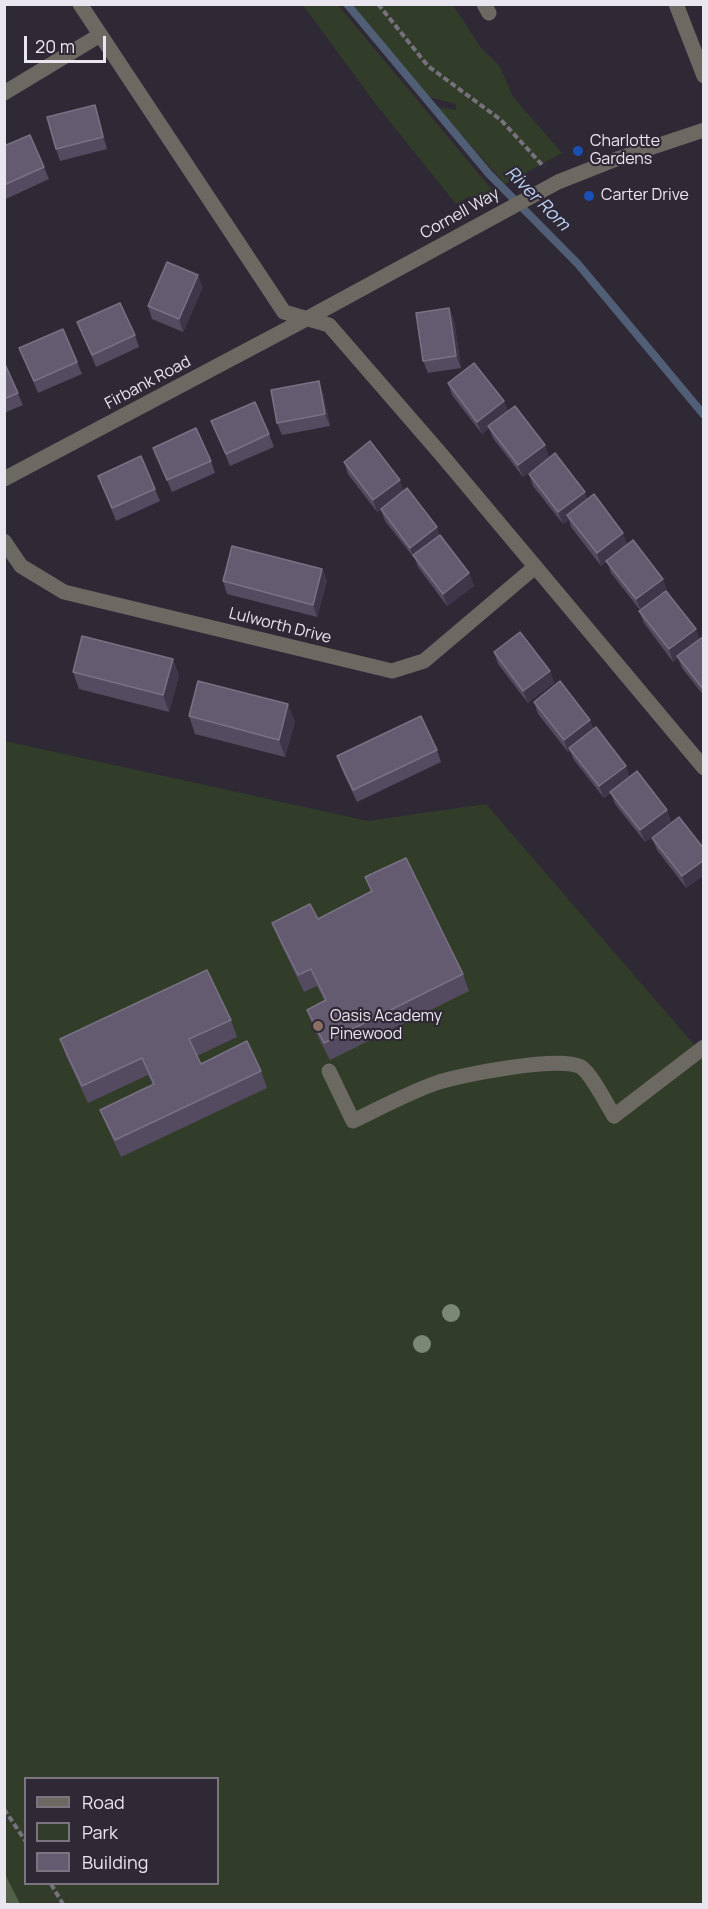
<!DOCTYPE html>
<html>
<head>
<meta charset="utf-8">
<style>
  body { margin:0 }
  #map { position:relative; width:708px; height:1909px; overflow:hidden; background:#2f2936; font-family:Manrope,sans-serif }
  canvas { display:block }
  .frame { position:absolute; inset:0; border:6px solid #eae6ef; pointer-events:none }
  .legend { position:absolute; left:24px; top:1777px; width:195px; height:108px; box-sizing:border-box; background:#2f2936; border:2px solid #7a7580; margin:0; padding:8px 10px; list-style:none; font-size:18px; color:#eae6ef }
  .legend li { display:flex; align-items:center; gap:12px; height:30px }
  .legend b { width:30px; border:2px solid #7a7580 }
  .scale { position:absolute; left:24px; top:36px; width:82px; height:27px; box-sizing:border-box; border:3px solid #eae6ef; border-top:0; padding-left:8px; font-size:18px; line-height:21px; white-space:nowrap; color:#eae6ef; -webkit-text-stroke:4px #2f2936; paint-order:stroke }
</style>
</head>
<body>
<div id="map">
<canvas width="708" height="1909"></canvas>
<div class="frame"></div>
<ul class="legend">
<li><b style="height:8px;background:#6c6862"></b>Road</li>
<li><b style="height:16px;background:#313d29"></b>Park</li>
<li><b style="height:16px;background:#645b70"></b>Building</li>
</ul>
<div class="scale">20 m</div>
</div>
<script>
const c = document.querySelector('canvas').getContext('2d');
c.lineJoin = 'round';
function fill(path, color) {
  c.fillStyle = color;
  c.fill(path, 'evenodd');
}
function stroke(path, color, width, dash) {
  c.strokeStyle = color;
  c.lineWidth = width;
  c.lineCap = dash ? 'butt' : 'round';
  c.setLineDash(dash || []);
  c.stroke(path);
}
function write(font, color, halo, rows, align = 'center') {
  c.font = font + ' Manrope,sans-serif';
  c.lineWidth = 4.5;
  c.setLineDash([]);
  c.textBaseline = 'middle';
  c.strokeStyle = halo;
  c.fillStyle = color;
  for (const [text, x, y, turn = 0] of rows) {
    c.save();
    c.translate(x, y);
    c.rotate((+turn || 0) * Math.PI / 180);
    c.textAlign = isNaN(turn) ? turn : align;
    if (halo) c.strokeText(text, 0, 0);
    c.fillText(text, 0, 0);
    c.restore();
  }
}
fill(new Path2D(`
  M 303,5 L 338,5 L 493,191 L 476,200 L 470,196 L 456,204 L 375,103 Z
  M 353,5 L 453,5 L 481,48 L 499,65 L 513,97 L 562,153 L 505,184 L 437,107 L 456,110 L 456,104 L 429,97 Z
  M 5,741 L 368,821 L 486,804 L 703,1055 L 703,1904 L 5,1904 ZM 26,1778 L 218,1778 L 218,1884 L 26,1884 Z`), '#313d29');
fill(new Path2D(`
  M 4,1874 L 5,1874 L 20,1904 L 5,1904 Z`), '#536149');
stroke(new Path2D(`
  M 347,4 L 489,174 L 578,264 L 704,415`), '#515f76', 8);
stroke(new Path2D(`
  M 378,4 L 428,66 L 501,120 L 544,167
  M 4,1809 L 26,1842
  M 51,1884 L 63,1904`), '#76717d', 4, [6, 3]);
stroke(new Path2D(`
  M 484,4 L 489,13
  M 329,1071 L 353,1121 C 380,1108 408,1093 436,1083 C 460,1075 561,1055 581,1067 C 591,1073 607,1105 614,1116`), '#6c6862', 15);
stroke(new Path2D(`
  M 80,4 L 284,312 L 329,325 L 440,453 L 704,768
  M 676,4 L 704,76
  M 4,93 L 100,35
  M 4,479 L 308,318 L 558,182 L 611,161 L 704,130
  M 4,541 L 21,566 L 64,592 L 392,671 L 424,661 L 535,567
  M 614,1116 L 704,1047`), '#6c6862', 15);
c.fillStyle = '#7b8874';
for (const [x, y] of [
  [451,1313],
  [422,1344]
]) {
  c.beginPath();
  c.arc(x, y, 9, 0, 2 * Math.PI);
  c.fill();
}
fill(new Path2D(`
  M 95,105 L 99,117 L 107,149 L 60,161 L 56,149 Z
  M 4,146 L 44,167 L 49,179 L 6,199 L 4,196 Z
  M 203,287 L 183,332 L 152,319 L 148,306 Z
  M 454,320 L 461,368 L 428,373 L 423,361 Z
  M 77,322 L 135,335 L 139,347 L 96,367 Z
  M 19,348 L 77,362 L 82,374 L 38,393 Z
  M 4,362 L 23,405 L 4,413 Z
  M 448,383 L 504,401 L 508,411 L 549,457 L 523,477 L 493,438 L 489,428 L 482,434 L 452,395 Z
  M 323,393 L 330,426 L 282,435 L 277,423 Z
  M 211,421 L 269,434 L 274,447 L 230,466 Z
  M 153,448 L 211,461 L 215,473 L 172,492 Z
  M 344,462 L 404,491 L 437,527 L 439,535 L 469,573 L 474,586 L 447,606 L 418,567 L 415,559 L 385,521 L 381,510 L 377,512 L 348,474 Z
  M 529,474 L 587,499 L 627,545 L 663,579 L 667,592 L 699,639 L 704,636 L 704,696 L 682,668 L 678,658 L 673,662 L 644,623 L 639,611 L 640,610 L 611,573 L 607,561 L 601,566 L 571,527 L 569,520 L 563,524 L 533,486 Z
  M 98,476 L 155,489 L 160,501 L 116,521 Z
  M 322,569 L 327,581 L 317,617 L 227,594 L 223,581 Z
  M 494,652 L 550,671 L 554,683 L 528,703 L 498,664 Z
  M 173,659 L 179,676 L 169,712 L 79,689 L 73,672 Z
  M 534,702 L 590,720 L 593,729 L 630,777 L 667,810 L 671,822 L 645,842 L 615,804 L 611,793 L 604,798 L 574,760 L 570,751 L 568,752 L 538,714 Z
  M 189,716 L 295,721 L 285,757 L 195,734 Z
  M 437,750 L 441,762 L 357,802 L 341,768 L 337,756 Z
  M 652,838 L 704,849 L 704,875 L 686,888 L 657,850 Z
  M 365,877 L 463,974 L 469,991 L 330,1060 L 313,1027 L 307,1010 L 325,1001 L 317,986 L 304,992 L 279,940 L 272,923 L 318,919 L 371,892 Z
  M 231,1020 L 237,1037 L 197,1056 L 201,1064 L 261,1071 L 267,1088 L 121,1157 L 107,1127 L 100,1110 L 153,1085 L 148,1075 L 88,1103 L 66,1056 L 60,1039 Z`), '#544b61');
fill(new Path2D(`
  M 95,105 L 99,117 L 107,149 L 103,137 Z
  M 198,275 L 203,287 L 183,332 L 179,319 Z
  M 449,308 L 454,320 L 461,368 L 456,356 Z
  M 319,381 L 323,393 L 330,426 L 325,414 Z
  M 504,401 L 509,413 L 482,434 L 477,422 Z
  M 545,445 L 549,457 L 523,477 L 518,465 Z
  M 400,480 L 404,492 L 377,512 L 373,500 Z
  M 585,492 L 589,504 L 567,515 L 569,520 L 563,524 L 558,512 Z
  M 437,527 L 441,539 L 413,555 L 415,560 L 410,548 Z
  M 623,533 L 628,545 L 601,566 L 597,553 Z
  M 322,569 L 327,581 L 317,617 L 313,605 Z
  M 469,573 L 474,586 L 447,606 L 443,594 Z
  M 663,579 L 667,591 L 641,611 L 636,599 Z
  M 696,629 L 700,641 L 673,662 L 669,649 Z
  M 173,659 L 179,676 L 169,712 L 163,695 Z
  M 550,671 L 554,683 L 528,703 L 523,691 Z
  M 288,704 L 295,721 L 285,757 L 279,740 Z
  M 590,720 L 595,732 L 569,748 L 570,751 L 568,752 L 564,740 Z
  M 626,766 L 630,778 L 604,798 L 599,786 Z
  M 667,810 L 671,822 L 645,842 L 640,830 Z
  M 704,860 L 704,875 L 686,888 L 682,876 Z`), '#3f3649');
const building = new Path2D(`
  M 95,105 L 103,137 L 56,149 L 47,117 Z
  M 30,135 L 44,167 L 4,185 L 4,146 Z
  M 167,262 L 198,275 L 179,319 L 148,306 Z
  M 120,303 L 135,335 L 92,355 L 77,322 Z
  M 449,308 L 456,356 L 423,361 L 416,313 Z
  M 63,329 L 77,362 L 34,381 L 19,348 Z
  M 4,362 L 18,393 L 4,399 Z
  M 474,363 L 504,401 L 477,422 L 448,383 Z
  M 319,381 L 325,414 L 277,423 L 271,390 Z
  M 255,402 L 269,434 L 226,454 L 211,421 Z
  M 515,406 L 545,445 L 518,465 L 488,426 Z
  M 196,428 L 211,461 L 167,480 L 153,448 Z
  M 370,441 L 400,480 L 373,500 L 344,462 Z
  M 555,453 L 585,492 L 558,512 L 529,474 Z
  M 141,456 L 155,489 L 112,508 L 98,476 Z
  M 407,488 L 437,527 L 410,548 L 381,509 Z
  M 594,494 L 623,533 L 597,553 L 567,515 Z
  M 440,535 L 469,573 L 443,594 L 413,555 Z
  M 633,540 L 663,579 L 636,599 L 606,561 Z
  M 232,546 L 322,569 L 313,605 L 223,581 Z
  M 666,591 L 696,629 L 669,649 L 639,611 Z
  M 520,632 L 550,671 L 523,691 L 494,652 Z
  M 82,636 L 173,659 L 163,695 L 73,672 Z
  M 704,636 L 704,690 L 677,656 Z
  M 198,681 L 288,704 L 279,740 L 189,716 Z
  M 560,681 L 590,720 L 564,740 L 534,702 Z
  M 421,716 L 437,750 L 353,790 L 337,756 Z
  M 596,727 L 626,766 L 599,786 L 569,748 Z
  M 637,771 L 667,810 L 640,830 L 610,792 Z
  M 679,817 L 704,849 L 704,860 L 682,876 L 652,838 Z
  M 406,858 L 463,974 L 324,1043 L 307,1010 L 326,1000 L 311,969 L 298,975 L 272,923 L 310,904 L 318,919 L 372,891 L 365,877 Z
  M 207,970 L 231,1020 L 189,1039 L 201,1064 L 247,1041 L 261,1071 L 115,1140 L 100,1110 L 154,1084 L 142,1058 L 82,1086 L 60,1039 Z`);
fill(building, '#645b70');
stroke(building, '#797184', 1.5);
for (const [x, y, r, color] of [
  [578,151,6,"#1a4fb4"],
  [589,196,6,"#1a4fb4"],
  [318,1026,6,"#8d6e63"]
]) {
  const dot = new Path2D();
  dot.arc(x, y, r, 0, 2 * Math.PI);
  c.fillStyle = color;
  c.fill(dot);
  stroke(dot, '#2f2936', 2);
}
write('16px', '#eae6ef', '#2f2936', [
  ["Charlotte",590,142],
  ["Gardens",590,160],
  ["Carter Drive",601,196],
  ["Oasis Academy",330,1017],
  ["Pinewood",330,1035]
], 'left');
write('16px', '#eae6ef', '#2f2936', [
  ["Cornell Way",460,214,-29],
  ["Firbank Road",148,383,-28],
  ["Lulworth Drive",280,626,14]
]);
write('italic 18px', '#bcd3f7', '#2f2936', [
  ["River Rom",537,199,45]
]);
</script>
</body>
</html>
